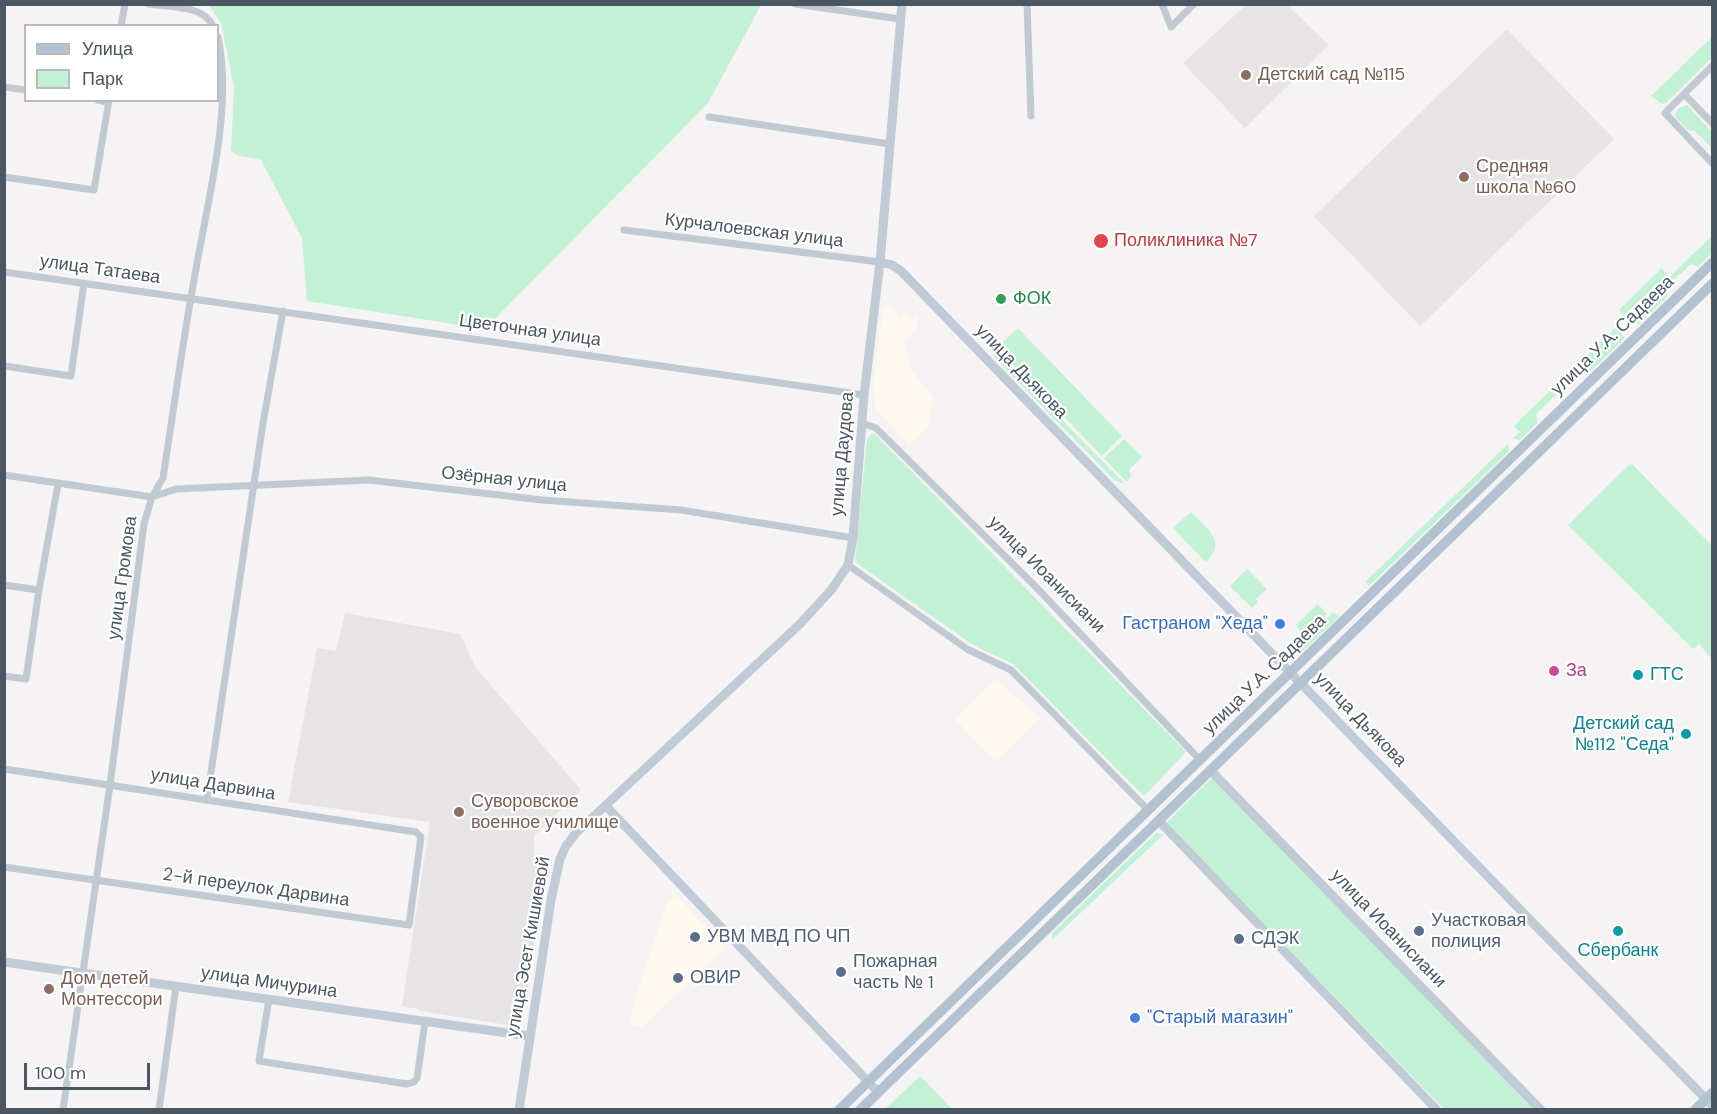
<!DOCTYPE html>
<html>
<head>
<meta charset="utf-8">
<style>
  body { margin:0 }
  #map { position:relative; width:1717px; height:1114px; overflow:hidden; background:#f5f3f3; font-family:"DM Sans",sans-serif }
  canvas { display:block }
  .frame { position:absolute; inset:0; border:6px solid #4a5661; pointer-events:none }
  .legend { position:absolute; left:24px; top:24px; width:195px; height:78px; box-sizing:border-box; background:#fff; border:2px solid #b7bbc0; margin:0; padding:8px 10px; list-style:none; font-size:18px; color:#4a5661 }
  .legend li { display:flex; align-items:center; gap:12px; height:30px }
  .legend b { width:30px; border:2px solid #b7bbc0 }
  .scale { position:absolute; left:24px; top:1063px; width:126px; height:27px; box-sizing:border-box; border:3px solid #4a5661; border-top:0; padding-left:8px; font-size:18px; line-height:21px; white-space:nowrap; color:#4a5661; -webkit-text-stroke:4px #fff; paint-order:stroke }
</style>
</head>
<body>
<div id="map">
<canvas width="1717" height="1114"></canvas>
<div class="frame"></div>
<ul class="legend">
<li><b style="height:8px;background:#b3c2d1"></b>Улица</li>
<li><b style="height:16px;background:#c3f1d5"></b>Парк</li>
</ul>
<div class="scale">100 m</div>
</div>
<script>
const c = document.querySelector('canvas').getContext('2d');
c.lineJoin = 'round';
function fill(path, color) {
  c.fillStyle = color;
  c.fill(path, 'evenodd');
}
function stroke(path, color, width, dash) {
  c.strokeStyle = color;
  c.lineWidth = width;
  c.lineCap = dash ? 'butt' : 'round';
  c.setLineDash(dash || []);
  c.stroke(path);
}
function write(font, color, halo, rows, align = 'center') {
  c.font = font + ' "DM Sans",sans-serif';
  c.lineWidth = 4.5;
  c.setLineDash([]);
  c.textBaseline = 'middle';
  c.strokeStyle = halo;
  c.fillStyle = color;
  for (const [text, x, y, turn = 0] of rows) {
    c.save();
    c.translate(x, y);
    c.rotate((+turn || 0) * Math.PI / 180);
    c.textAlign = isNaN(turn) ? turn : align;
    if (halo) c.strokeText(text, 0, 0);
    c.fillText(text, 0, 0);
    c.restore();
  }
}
fill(new Path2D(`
  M 889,304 L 900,316 L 905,312 L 912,319 L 919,314 L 917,326 L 905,343 L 911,370 L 933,397 L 928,428 L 909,445 L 876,410 L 873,386 L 883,309 Z
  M 995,679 L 1041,718 L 995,761 L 955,719 Z
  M 676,895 L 726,948 L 642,1027 L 630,1025 L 635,1000 L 667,901 Z`), '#fdf9ef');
fill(new Path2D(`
  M 1247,4 L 1287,5 L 1329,45 L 1245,128 L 1183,63 Z
  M 1507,29 L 1614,139 L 1420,326 L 1314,216 Z
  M 345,613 L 460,634 L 476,668 L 581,790 L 534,836 L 534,858 L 546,859 L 523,1020 L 514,1026 L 420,1011 L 418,1009 L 402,1006 L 430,822 L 288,802 L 317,648 L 336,651 Z`), '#e6e4e5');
fill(new Path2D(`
  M 209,5 L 761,5 L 708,103 L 485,329 L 307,301 L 302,238 L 261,160 L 237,155 L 231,150 L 234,87 L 221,23 Z
  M 1712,37 L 1712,58 L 1666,103 L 1662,104 L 1651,96 Z
  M 1687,105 L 1712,132 L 1712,155 L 1710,146 L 1695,131 L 1688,130 L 1675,117 C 1675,110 1680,107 1687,105 Z
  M 1712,236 L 1712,253 L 1698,267 L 1691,264 L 1665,288 L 1668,296 L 1639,324 L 1631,323 L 1626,318 Z
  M 1662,268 L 1667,274 L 1624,315 L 1619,310 Z
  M 1018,328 L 1122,436 L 1102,456 L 997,348 Z
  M 1615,328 L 1625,338 L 1592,370 L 1584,368 L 1536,414 L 1538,422 L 1520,440 L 1512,439 L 1520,432 L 1514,426 Z
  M 994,350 L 1125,484 L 1115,481 L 993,356 Z
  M 872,434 L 875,434 L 1186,752 L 1144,796 L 1013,664 L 973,645 L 855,562 L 867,439 Z
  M 1124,439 L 1142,457 L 1129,470 L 1131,476 L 1127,482 L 1104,458 Z
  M 1508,444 L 1509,451 L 1369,586 L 1365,582 Z
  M 1631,463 L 1712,546 L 1712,659 L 1699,644 L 1693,649 L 1568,525 Z
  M 1191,512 C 1206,528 1228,541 1206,562 L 1173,528 Z
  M 1247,569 L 1267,589 L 1256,599 L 1258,602 L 1252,608 L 1230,586 Z
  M 1318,604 L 1327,614 L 1304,635 L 1296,625 Z
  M 1334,612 L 1339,617 L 1299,655 L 1296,648 Z
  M 1212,778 L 1535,1109 L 1444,1109 L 1166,823 Z
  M 1156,833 L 1164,834 L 1052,940 L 1052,933 Z
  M 920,1076 L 952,1109 L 885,1109 Z`), '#c3f1d5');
stroke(new Path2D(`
  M 149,4 C 170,7 203,5 213,26
  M 795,4 L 900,19
  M 1027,4 L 1031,116
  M 1162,4 L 1171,27 L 1194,4
  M 121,26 L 125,4
  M 1712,66 L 1684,94 L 1712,123
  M 4,87 L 26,90
  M 1684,94 L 1665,113 L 1712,163
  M 97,100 L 109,102
  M 709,117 L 890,144
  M 4,177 L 94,190 L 109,100
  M 624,230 L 880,262
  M 4,272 L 864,395
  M 4,366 L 71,376 L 84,283
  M 862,423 L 876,428 L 1036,587 L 1200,760
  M 4,475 L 152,497 L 176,489 L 369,480 L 542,500 L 681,510 L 853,538
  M 848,565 L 967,649 L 1011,670 L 1149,811
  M 4,585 L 39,590
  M 4,676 L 26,679 L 39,590 L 58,484
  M 4,769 L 416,832 L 421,837 L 409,925 L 4,867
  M 207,799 L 263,423 L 283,311
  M 269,999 L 259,1061 L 407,1084 L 414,1082 L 417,1078 L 425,1022
  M 63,1110 L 110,785 L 144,524 L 152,497 L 163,478 C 174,408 183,338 196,269 C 208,198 233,108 218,37
  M 159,1110 L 176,986`), '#c1cad2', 7);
stroke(new Path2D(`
  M 880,262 L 892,265 L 901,271 L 1535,925 L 1712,1105
  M 1211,771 L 1541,1110
  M 606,806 L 878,1092
  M 1159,821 L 1437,1110
  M 4,962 L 529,1036
  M 519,1110 L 551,900 L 560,859 L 566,846 L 576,833 L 800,624 L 832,589 L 848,565 L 853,538 L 864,395 L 880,262 L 902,4`), '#c1cbd6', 9);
stroke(new Path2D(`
  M 839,1110 L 1712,263
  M 860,1110 L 1712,284
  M 1695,1110 L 1712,1093`), '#b3c2d1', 10);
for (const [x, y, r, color] of [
  [1246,75,6,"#8d6e63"],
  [1464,177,6,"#8d6e63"],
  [1101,241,8,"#e0444e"],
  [1001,299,6,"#2e9e5b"],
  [1280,624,6,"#3f7fe0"],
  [1554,671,6,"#d1479c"],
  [1638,675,6,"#0f9aa8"],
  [1686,734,6,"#0f9aa8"],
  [459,812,6,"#8d6e63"],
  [1419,931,6,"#5c6f8a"],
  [1618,931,6,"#0f9aa8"],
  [695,937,6,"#5c6f8a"],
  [1239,939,6,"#5c6f8a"],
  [841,972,6,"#5c6f8a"],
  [678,978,6,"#5c6f8a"],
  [49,989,6,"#8d6e63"],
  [1135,1018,6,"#3f7fe0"]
]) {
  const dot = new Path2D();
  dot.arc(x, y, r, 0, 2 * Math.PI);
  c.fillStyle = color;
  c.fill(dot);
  stroke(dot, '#fff', 2);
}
write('18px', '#785e54', '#fff', [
  ["Детский сад №115",1258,75],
  ["Средняя",1476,167],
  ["школа №60",1476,188],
  ["Суворовское",471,802],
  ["военное училище",471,823],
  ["Дом детей",61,979],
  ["Монтессори",61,1000]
], 'left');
write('18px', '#4a5661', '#fff', [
  ["Курчалоевская улица",754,231,7],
  ["улица Татаева",100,270,8],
  ["Цветочная улица",530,331,8],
  ["улица У.А. Садаева",1613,336,-44],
  ["улица Дьякова",1021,372,46],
  ["улица Даудова",843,454,-85],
  ["Озёрная улица",504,480,6],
  ["улица Иоанисиани",1046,575,45],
  ["улица Громова",123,578,-82],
  ["улица У.А. Садаева",1265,675,-44],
  ["улица Дьякова",1360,720,46],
  ["улица Дарвина",213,785,9],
  ["2-й переулок Дарвина",256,888,8],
  ["улица Иоанисиани",1388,929,46],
  ["улица Эсет Кишиевой",529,947,-80],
  ["улица Мичурина",269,983,8]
]);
write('18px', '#be3a42', '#fff', [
  ["Поликлиника №7",1114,241]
], 'left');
write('18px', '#27864d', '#fff', [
  ["ФОК",1013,299]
], 'left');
write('18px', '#366cbe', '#fff', [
  ["Гастраном \"Хеда\"",1268,624],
  ["\"Старый магазин\"",1147,1018,"left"]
], 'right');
write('18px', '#b23c85', '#fff', [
  ["За",1566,671]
], 'left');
write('18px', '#0d838f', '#fff', [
  ["ГТС",1650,675],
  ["Детский сад",1674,724,"right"],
  ["№112 \"Седа\"",1674,745,"right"],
  ["Сбербанк",1618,951,"center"]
], 'left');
write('18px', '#4e5e75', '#fff', [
  ["Участковая",1431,921],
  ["полиция",1431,942],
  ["УВМ МВД ПО ЧП",707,937],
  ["СДЭК",1251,939],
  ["Пожарная",853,962],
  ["часть № 1",853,983],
  ["ОВИР",690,978]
], 'left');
</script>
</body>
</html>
